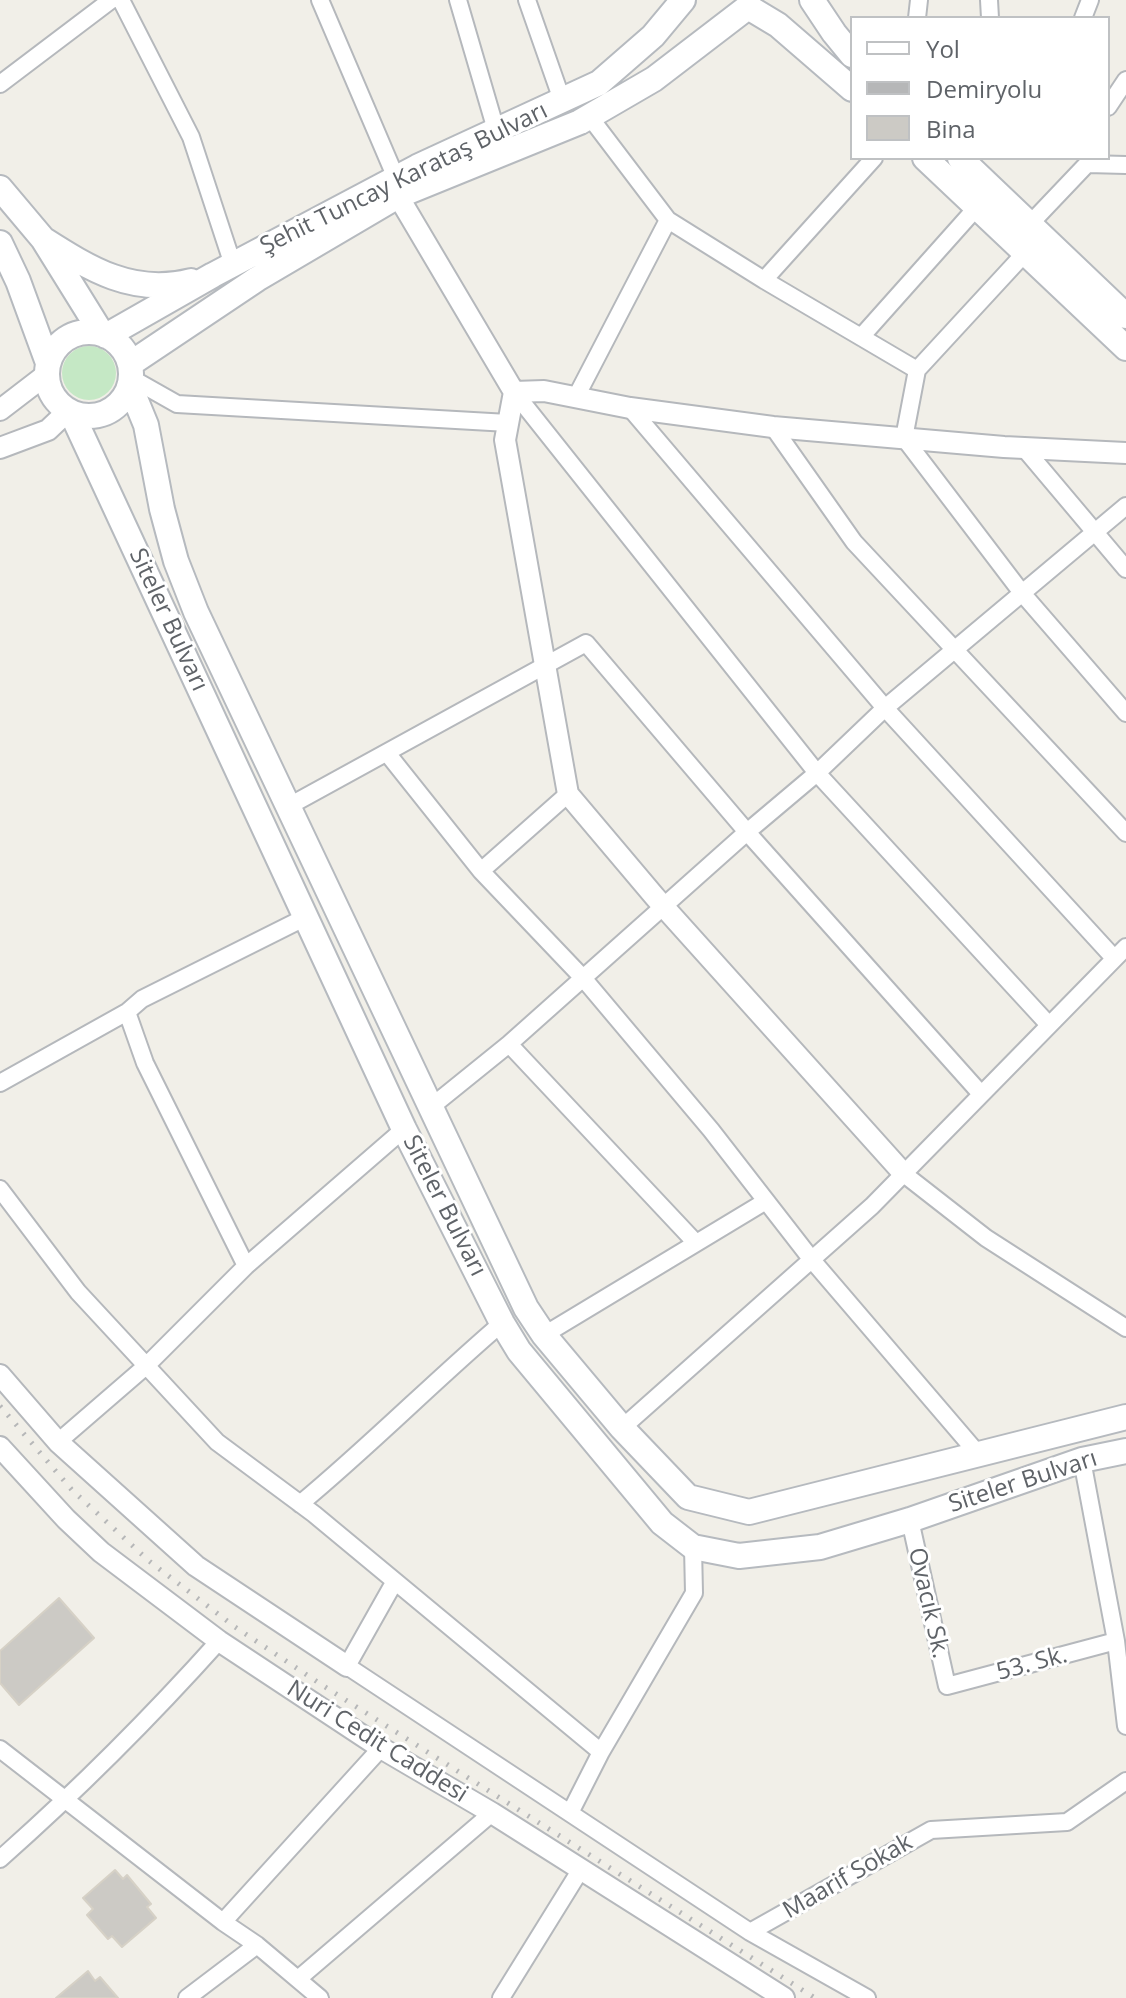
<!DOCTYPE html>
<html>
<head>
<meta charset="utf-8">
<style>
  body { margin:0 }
  #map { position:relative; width:1126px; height:1998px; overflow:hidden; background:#f1efe8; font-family:"Open Sans",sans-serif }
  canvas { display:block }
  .legend { position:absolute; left:850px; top:16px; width:260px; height:144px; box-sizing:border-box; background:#fff; border:2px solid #bfc1c3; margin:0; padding:10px 14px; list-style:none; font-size:24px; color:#5f6368 }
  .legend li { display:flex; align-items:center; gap:16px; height:40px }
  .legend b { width:40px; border:2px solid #bfc1c3 }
</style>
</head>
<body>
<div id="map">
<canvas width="1126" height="1998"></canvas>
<ul class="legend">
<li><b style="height:10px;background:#fff"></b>Yol</li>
<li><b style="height:10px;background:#b6b7b8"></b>Demiryolu</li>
<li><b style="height:22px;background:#cccac5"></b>Bina</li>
</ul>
</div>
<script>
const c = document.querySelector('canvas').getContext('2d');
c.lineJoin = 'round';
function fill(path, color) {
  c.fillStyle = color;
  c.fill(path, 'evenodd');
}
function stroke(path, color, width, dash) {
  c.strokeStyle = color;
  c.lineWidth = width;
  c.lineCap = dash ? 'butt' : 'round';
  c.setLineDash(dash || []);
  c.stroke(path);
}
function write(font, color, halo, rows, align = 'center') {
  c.font = font + ' "Open Sans",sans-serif';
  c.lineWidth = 6;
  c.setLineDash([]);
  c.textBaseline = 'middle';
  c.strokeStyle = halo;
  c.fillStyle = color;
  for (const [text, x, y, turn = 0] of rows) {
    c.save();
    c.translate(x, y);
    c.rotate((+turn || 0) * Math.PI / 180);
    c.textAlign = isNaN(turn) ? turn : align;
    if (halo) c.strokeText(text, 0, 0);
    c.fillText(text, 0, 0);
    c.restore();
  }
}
fill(new Path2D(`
  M62 373a27 27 0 1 1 54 0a27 27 0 1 1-54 0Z`), '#c5e8c5');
const building = new Path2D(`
  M 59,1598 L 94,1638 L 19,1705 L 0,1683 L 0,1651 Z
  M 115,1870 L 123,1879 L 127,1875 L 151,1904 L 147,1907 L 156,1918 L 122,1947 L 112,1936 L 108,1939 L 87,1915 L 93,1909 L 83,1898 Z
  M 88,1971 L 95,1981 L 100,1977 L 118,1998 L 56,1998 Z`);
fill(building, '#cccac5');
stroke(building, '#d6d1c6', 2);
const minor = new Path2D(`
  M 121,0 L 191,137 L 233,265
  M 320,0 L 396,178
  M 458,0 L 496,130
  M 527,0 L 562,100
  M 989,0 L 990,18
  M 917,18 L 919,0
  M 1083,18 L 1090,0
  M 0,84 L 111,0
  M 1108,107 L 1126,80
  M 589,116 L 668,220 L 764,280 L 917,370
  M 1087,164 L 1126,165
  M 1029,225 L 1087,164 L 1089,158
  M 1025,253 L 917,370 L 904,438 L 1022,593 L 1126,713
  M 764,280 L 874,158
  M 861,337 L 977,207
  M 131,378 L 177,404 L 508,423
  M 514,392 L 817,773 L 1049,1025
  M 576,397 L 668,220
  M 630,408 L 885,708 L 1114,958
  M 773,427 L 854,542 L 1126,833
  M 1024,448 L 1126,569
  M 387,753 L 481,871 L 583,978 L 711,1130 L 812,1260 L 979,1455
  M 289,806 L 586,643 L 747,832 L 981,1094
  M 481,871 L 568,794
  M 509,1044 L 696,1243
  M 0,1083 L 127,1012
  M 431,1107 L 509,1044 L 747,832 L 817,773 L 885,708 L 1126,506
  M 904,1174 L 986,1238 L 1126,1328
  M 0,1189 L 78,1292 L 217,1442 L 314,1514 L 601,1752
  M 246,1266 L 145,1063 L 127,1012 L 142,999 L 306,917
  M 544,1335 L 766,1201
  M 622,1428 L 872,1206 L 1126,947
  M 58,1442 L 146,1366 L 246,1266 L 404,1129
  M 1082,1460 L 1116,1641 L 1126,1726
  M 300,1504 C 370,1446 433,1382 502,1323
  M 910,1520 L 947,1686 L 1116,1641
  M 395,1581 L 347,1666 L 750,1932 L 867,1998
  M 0,1749 L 223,1922 L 257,1945 L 320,1998
  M 570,1813 L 601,1752 L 694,1593 L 693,1547
  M 0,1859 C 78,1790 150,1718 219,1641
  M 223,1922 L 381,1748
  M 750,1932 L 931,1830 L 1067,1822 L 1126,1781
  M 298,1979 L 492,1813
  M 187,1998 L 257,1945
  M 501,1998 L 581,1869`);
const tertiary = new Path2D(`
  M 398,196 L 514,392 L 505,440 L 568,794 L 655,897 L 904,1174
  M 514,392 L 544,391 L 630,408 L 773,427 L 1004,447 L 1126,453
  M 0,410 L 47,374
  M 0,448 L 48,430 L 68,411
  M 0,1375 L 58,1442 L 196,1566 L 347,1666
  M 0,1447 L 66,1519 L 101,1552 L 219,1641 L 381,1748 L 492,1813 L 784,1998`);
const secondary = new Path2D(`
  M 812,0 L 834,33 L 852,55
  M 925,158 L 1126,348
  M 960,158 L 1126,316
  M 0,188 L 43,239 L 102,334
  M 43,239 C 90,269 133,296 191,281
  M 0,243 L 18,281 L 48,363
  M47 374a42 42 0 1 1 84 0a42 42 0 1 1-84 0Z
  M 106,336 L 213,275 L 417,167 L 599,83 L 653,36 L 683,0
  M 130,364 L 257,279 L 398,196 L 580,122 L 654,79 L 748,7 L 778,25 L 852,89
  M 130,386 L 146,425 L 162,509 L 176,561 L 196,612 L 526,1308 L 544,1335 L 622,1428 L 688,1497 L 749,1512 L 1126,1417
  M 72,414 L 404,1129 L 502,1323 L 519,1351 L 662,1523 L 693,1547 L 739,1556 L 820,1547 L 910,1520 L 1082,1460 L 1126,1451`);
stroke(minor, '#b5b8bc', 20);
stroke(tertiary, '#b5b8bc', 24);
stroke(secondary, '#b6babf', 28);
stroke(minor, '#fff', 16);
stroke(tertiary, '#fff', 20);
stroke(secondary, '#fff', 24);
stroke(new Path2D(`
  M 0,1406 L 72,1490 L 149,1561 L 235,1627 L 322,1685 L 815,1998`), '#b6b7b8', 5, [2, 10]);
write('24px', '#5f6368', '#fff', [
  ["Şehit Tuncay Karataş Bulvarı",404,179,-26],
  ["Siteler Bulvarı",168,620,65],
  ["Siteler Bulvarı",444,1206,63],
  ["Siteler Bulvarı",1023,1482,-18],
  ["Ovacık Sk.",928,1603,77],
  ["53. Sk.",1032,1664,-15],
  ["Nuri Cedit Caddesi",377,1742,32],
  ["Maarif Sokak",848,1877,-30]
]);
</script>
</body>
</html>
